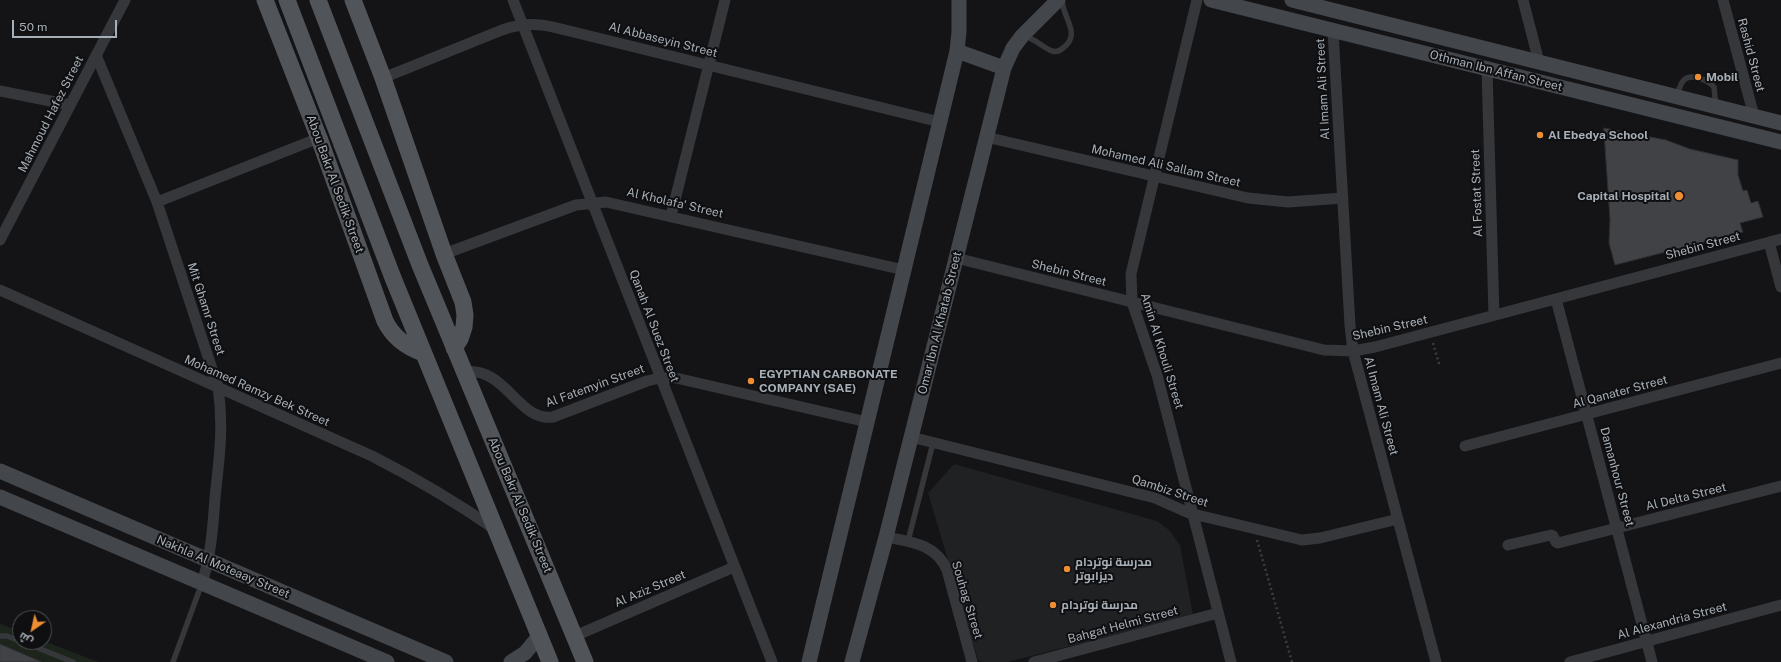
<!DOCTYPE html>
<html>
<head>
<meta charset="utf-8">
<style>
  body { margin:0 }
  #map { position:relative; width:1781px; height:662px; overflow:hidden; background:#141416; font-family:"Public Sans",Cairo,sans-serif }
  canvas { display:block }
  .north { position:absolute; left:12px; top:610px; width:40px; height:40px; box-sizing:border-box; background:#0f0f11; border:1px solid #4b4f53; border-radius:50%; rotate:214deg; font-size:11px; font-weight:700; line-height:16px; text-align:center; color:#a6aeb6 }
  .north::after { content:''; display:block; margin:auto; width:14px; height:18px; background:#ee8e34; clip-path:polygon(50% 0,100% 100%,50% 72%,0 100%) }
  .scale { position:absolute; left:12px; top:20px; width:105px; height:18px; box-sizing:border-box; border:2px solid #a6aeb6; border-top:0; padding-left:5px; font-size:12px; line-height:14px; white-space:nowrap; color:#a6aeb6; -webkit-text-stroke:3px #0f0f11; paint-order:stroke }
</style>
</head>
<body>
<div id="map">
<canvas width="1781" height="662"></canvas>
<div class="north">ش</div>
<div class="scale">50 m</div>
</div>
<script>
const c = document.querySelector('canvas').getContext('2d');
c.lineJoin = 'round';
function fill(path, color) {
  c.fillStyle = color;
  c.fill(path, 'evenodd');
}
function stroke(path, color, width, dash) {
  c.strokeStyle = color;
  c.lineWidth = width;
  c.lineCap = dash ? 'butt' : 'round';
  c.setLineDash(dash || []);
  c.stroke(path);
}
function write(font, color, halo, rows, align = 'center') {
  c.font = font + ' "Public Sans",Cairo,sans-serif';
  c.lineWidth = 4;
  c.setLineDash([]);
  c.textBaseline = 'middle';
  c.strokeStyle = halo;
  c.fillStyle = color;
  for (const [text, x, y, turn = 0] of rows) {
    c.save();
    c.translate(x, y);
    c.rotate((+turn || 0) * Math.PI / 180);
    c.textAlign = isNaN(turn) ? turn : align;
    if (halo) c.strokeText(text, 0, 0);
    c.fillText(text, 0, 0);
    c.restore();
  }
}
fill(new Path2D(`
  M 954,464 L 1157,521 L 1169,530 L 1180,545 L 1193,615 L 1007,662 L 982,662 L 978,660 L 928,493 Z`), '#202123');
fill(new Path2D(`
  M 0,624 L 20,631 L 20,642 L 44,641 L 98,662 L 0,662 Z`), '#1c241c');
const building = new Path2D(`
  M 1604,128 L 1666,140 L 1690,149 L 1738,160 L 1738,175 L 1743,191 L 1747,190 L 1751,203 L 1758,201 L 1763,217 L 1740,223 L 1743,232 L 1615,265 L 1609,243 L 1610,220 Z
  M 0,644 L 42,662 L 0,662 Z`);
fill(building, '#404246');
stroke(building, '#2e2f32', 1);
stroke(new Path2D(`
  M 1433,343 L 1440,367
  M 1257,540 L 1292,662`), '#3b3e42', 2.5, [2, 3]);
stroke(new Path2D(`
  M 1024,36 C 1036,39 1042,47 1052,51 C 1056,52 1060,51 1063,48 C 1082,34 1063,19 1062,0
  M 1675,95 C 1680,91 1679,86 1683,81 C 1690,72 1708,80 1714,87 L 1715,98 L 1717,105
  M 908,541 L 933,443
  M 0,636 L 7,636 L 20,641
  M 23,642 L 73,662
  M 173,662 L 202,583`), '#35373b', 5.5);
stroke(new Path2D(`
  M 513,0 L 772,662
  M 1197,0 L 1131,274 L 1132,302 L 1157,375 L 1231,662
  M 1523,0 L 1539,62
  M 1723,0 L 1754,116
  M 1333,31 L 1350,325 L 1353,351 L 1436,662
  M 96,55 L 157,202 L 218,387 C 224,427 219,459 215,498 C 213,527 211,555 202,583
  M 1487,69 L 1494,315
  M 383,78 L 502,30 C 519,24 536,23 553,27 L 940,122
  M 0,91 L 70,105
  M 986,137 L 1248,198 L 1288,202 L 1343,198
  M 157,202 L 319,138
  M 671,216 L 725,0
  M 0,240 L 125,0
  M 1769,242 L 1781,287
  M 444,254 L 576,205 L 606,202 L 904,270
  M 956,258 L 1324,350 L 1353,351 L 1375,347 L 1781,239
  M 0,290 L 372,456 C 415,478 456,502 496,530
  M 1556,299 L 1652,662
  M 464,372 C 506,366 518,422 553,417 L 647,381 L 660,378 L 676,378 L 867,422
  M 911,437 L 1155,498 L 1189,513 L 1302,540 L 1320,538 L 1398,519
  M 1465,446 L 1781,363
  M 886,537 C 911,542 936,544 947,570 L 972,662
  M 1508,545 L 1551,535 L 1553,536 L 1556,542 L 1558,543 L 1781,486
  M 575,636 L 734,567
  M 1034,662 L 1218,613
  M 1570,662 L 1781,605`), '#35373b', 11);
stroke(new Path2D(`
  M 1211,0 L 1781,142
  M 1292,0 L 1781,123
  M 957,51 L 1004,68
  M 0,471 L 446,662
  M 0,497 L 387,662
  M 511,662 L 525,653 L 540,635
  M 809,662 L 957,51 L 959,32 L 959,0
  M 852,662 L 886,537 L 1004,68 L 1013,48 L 1022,36 L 1058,0`), '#43464b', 15);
stroke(new Path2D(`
  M 265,0 L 319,138 L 385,321 C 393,337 406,347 423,353
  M 287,0 L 393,278 L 550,662
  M 318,0 L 420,265 L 585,662
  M 353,0 L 383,78 L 444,254 L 463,302 L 465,315 L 464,327 L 460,339 L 454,348`), '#51555a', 17);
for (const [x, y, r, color] of [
  [1698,77,4,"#ee8e34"],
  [1540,135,4,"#ee8e34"],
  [1679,196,5,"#ee8e34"],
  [751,381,4,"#ee8e34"],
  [1067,569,4,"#ee8e34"],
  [1053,605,4,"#ee8e34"]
]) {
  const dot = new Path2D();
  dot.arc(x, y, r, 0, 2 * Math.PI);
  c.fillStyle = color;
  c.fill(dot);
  stroke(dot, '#0f0f11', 1.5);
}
write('12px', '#a6aeb6', '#0f0f11', [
  ["Al Abbaseyin Street",663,40,14],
  ["Rashid Street",1751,55,75],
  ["Othman Ibn Affan Street",1496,71,14],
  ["Al Imam Ali Street",1323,89,-93],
  ["Mahmoud Hafez Street",51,114,-63],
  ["Mohamed Ali Sallam Street",1166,166,13],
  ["Abou Bakr Al Sedik Street",335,184,70],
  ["Al Fostat Street",1477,193,-92],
  ["Al Kholafa' Street",675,203,13],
  ["Shebin Street",1703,246,-15],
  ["Shebin Street",1069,273,14],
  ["Mit Ghamr Street",206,309,72],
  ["Omar Ibn Al Khatab Street",940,323,-76],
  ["Qanah Al Suez Street",654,326,69],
  ["Shebin Street",1390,328,-13],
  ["Amin Al Khouli Street",1162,351,73],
  ["Al Fatemyin Street",595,386,-20],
  ["Mohamed Ramzy Bek Street",257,391,24],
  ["Al Qanater Street",1620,392,-15],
  ["Al Imam Ali Street",1381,406,75],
  ["Damanhour Street",1617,477,75],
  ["Qambiz Street",1170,491,18],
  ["Al Delta Street",1686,497,-14],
  ["Abou Bakr Al Sedik Street",520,505,67],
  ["Nakhla Al Moteaay Street",223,567,23],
  ["Al Aziz Street",650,589,-23],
  ["Souhag Street",967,600,73],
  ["Al Alexandria Street",1672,621,-15],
  ["Bahgat Helmi Street",1123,625,-15]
]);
write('bold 12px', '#a6aeb6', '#0f0f11', [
  ["Mobil",1706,77],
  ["Al Ebedya School",1548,135],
  ["Capital Hospital",1670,196,"right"],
  ["EGYPTIAN CARBONATE",759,374],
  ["COMPANY (SAE)",759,388],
  ["مدرسة نوتردام",1075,562],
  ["ديزابوتر",1075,576],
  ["مدرسة نوتردام",1061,605]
], 'left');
</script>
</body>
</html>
